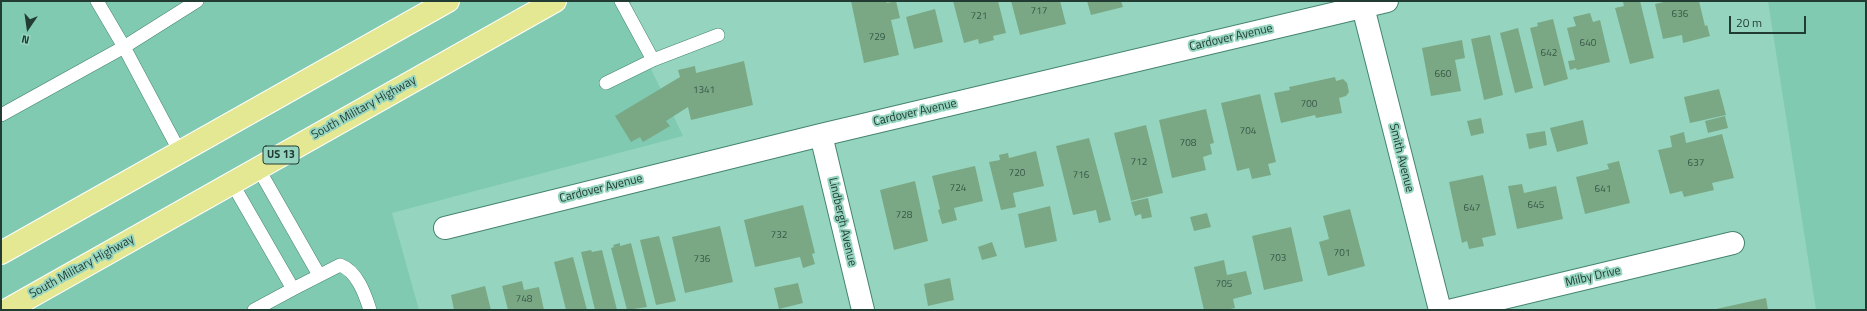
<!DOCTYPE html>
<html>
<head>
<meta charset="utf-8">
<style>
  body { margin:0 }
  #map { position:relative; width:1867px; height:311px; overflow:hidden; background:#95d5bf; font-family:"Titillium Web",sans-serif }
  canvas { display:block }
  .frame { position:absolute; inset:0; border:2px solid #223c34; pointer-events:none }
  .north { position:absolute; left:8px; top:8px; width:40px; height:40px; -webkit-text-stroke:3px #95d5bf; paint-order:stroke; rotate:193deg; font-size:11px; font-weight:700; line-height:16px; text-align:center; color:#223c34 }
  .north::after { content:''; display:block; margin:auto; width:14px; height:18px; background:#223c34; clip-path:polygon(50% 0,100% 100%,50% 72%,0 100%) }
  .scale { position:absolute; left:1729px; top:16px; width:77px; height:18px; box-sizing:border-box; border:2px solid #223c34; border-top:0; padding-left:5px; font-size:12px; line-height:14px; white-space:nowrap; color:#223c34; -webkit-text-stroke:3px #95d5bf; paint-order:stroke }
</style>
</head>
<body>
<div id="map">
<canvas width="1867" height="311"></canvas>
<div class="frame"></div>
<div class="north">N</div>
<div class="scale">20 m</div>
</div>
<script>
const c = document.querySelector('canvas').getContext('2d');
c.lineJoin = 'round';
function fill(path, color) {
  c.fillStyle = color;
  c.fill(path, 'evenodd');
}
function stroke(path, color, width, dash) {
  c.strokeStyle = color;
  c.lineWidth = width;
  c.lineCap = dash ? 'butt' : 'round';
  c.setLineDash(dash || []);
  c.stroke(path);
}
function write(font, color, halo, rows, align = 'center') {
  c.font = font + ' "Titillium Web",sans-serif';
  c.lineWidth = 4;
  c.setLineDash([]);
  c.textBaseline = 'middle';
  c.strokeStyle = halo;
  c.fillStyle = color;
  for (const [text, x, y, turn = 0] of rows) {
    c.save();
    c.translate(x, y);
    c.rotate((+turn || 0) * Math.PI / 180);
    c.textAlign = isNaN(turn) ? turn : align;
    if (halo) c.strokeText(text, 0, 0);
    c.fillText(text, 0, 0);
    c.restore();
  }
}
fill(new Path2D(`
  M 1,1 L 634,1 L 622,8 L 683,136 L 392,213 L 419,310 L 1,310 Z
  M 1768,1 L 1866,1 L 1866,310 L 1816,310 Z`), '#80cab2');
fill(new Path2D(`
  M 851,1 L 886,1 L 887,3 L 896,1 L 900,18 L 891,20 L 899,55 L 864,63 Z
  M 953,1 L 998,1 L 1006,33 L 993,36 L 994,40 L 979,44 L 978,39 L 964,43 Z
  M 1011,1 L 1060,1 L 1066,24 L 1020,35 Z
  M 1087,1 L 1121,1 L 1123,7 L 1091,15 Z
  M 1626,1 L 1640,1 L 1654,58 L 1630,64 L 1615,8 L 1624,6 L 1623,2 Z
  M 1668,1 L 1699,1 L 1705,26 L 1707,25 L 1710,36 L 1683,43 L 1682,35 L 1663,39 L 1655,4 Z
  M 935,9 L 943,42 L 914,49 L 906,17 Z
  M 1590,13 L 1593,22 L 1600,20 L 1610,62 L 1577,70 L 1576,68 L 1570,70 L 1568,61 L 1575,60 L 1567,28 L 1576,26 L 1573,17 Z
  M 1553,19 L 1568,79 L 1544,86 L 1530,28 L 1538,26 L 1537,23 Z
  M 1518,28 L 1533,88 L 1515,93 L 1500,33 Z
  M 1490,35 L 1503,95 L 1484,100 L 1471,39 Z
  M 1462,40 L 1465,58 L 1455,60 L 1461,91 L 1431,96 L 1422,48 Z
  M 744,61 L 753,105 L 691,120 L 688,107 L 666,121 L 670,126 L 643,142 L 640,137 L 631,142 L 615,116 L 680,77 L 678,70 L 695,66 L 696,73 Z
  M 1335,77 L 1336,81 L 1343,79 L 1347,83 L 1349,92 L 1346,96 L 1339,98 L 1342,113 L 1316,118 L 1315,115 L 1281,123 L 1274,93 L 1290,90 L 1289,87 Z
  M 1719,89 L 1726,115 L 1690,123 L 1684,97 Z
  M 1260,94 L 1276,162 L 1268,164 L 1271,175 L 1252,179 L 1249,168 L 1237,171 L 1221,103 Z
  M 1206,109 L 1214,143 L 1210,144 L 1212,154 L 1203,157 L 1206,170 L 1172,178 L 1159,120 Z
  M 1725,116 L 1728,128 L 1708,133 L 1705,121 Z
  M 1481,118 L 1484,133 L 1471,136 L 1467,121 Z
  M 1583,120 L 1588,144 L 1557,152 L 1550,128 Z
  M 1146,125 L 1163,193 L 1131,201 L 1114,133 Z
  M 1545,131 L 1547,145 L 1529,149 L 1526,134 Z
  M 1684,132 L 1686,143 L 1722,134 L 1734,178 L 1712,183 L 1714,190 L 1684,197 L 1682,191 L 1670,194 L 1658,150 L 1672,147 L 1670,136 Z
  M 1089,138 L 1111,220 L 1099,223 L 1096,210 L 1073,215 L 1056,146 Z
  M 1036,151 L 1044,186 L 1013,193 L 1016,207 L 1001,210 L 989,162 L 1000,160 L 999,155 L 1008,153 L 1009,158 Z
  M 1619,161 L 1630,203 L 1585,214 L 1576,177 L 1609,169 L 1607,164 Z
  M 975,166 L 983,201 L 954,208 L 957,220 L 942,224 L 938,210 L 940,209 L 932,176 Z
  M 1483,175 L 1496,235 L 1482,238 L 1484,246 L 1469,249 L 1467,241 L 1462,243 L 1449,182 Z
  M 915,181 L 928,241 L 894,250 L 880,190 Z
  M 1522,184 L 1524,193 L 1556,186 L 1563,219 L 1517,229 L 1508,186 Z
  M 1148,198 L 1152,217 L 1142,219 L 1141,214 L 1135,216 L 1131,202 Z
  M 803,205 L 815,253 L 812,254 L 815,264 L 803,268 L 800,257 L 755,267 L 744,220 Z
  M 1050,206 L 1057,241 L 1025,248 L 1018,214 Z
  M 1350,209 L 1365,266 L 1328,276 L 1319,242 L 1329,239 L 1323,216 Z
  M 1207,213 L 1211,227 L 1194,231 L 1190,217 Z
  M 720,226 L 733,282 L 685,293 L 672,237 Z
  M 1291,227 L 1303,281 L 1264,290 L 1252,236 Z
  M 659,236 L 676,301 L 656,305 L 640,240 Z
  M 992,242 L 997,256 L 982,260 L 978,247 Z
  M 620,243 L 620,246 L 631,243 L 647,307 L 627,310 L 611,248 L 614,247 L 613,245 Z
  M 591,250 L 592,252 L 602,250 L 617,310 L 595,310 L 581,252 Z
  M 573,257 L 587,310 L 566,310 L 554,262 Z
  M 1224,260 L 1227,275 L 1246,271 L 1252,294 L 1233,299 L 1235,308 L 1225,310 L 1204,310 L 1194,267 Z
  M 950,278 L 954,300 L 928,306 L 924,284 Z
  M 522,281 L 524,290 L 539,287 L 544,310 L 508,310 L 502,286 Z
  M 798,283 L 803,303 L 779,309 L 774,288 Z
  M 485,286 L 491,310 L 454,310 L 451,295 Z
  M 1766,298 L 1768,310 L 1716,310 L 1716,309 Z`), '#7aa884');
const service = new Path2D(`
  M 97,1 L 124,47 L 197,1
  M 653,60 L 718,35
  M 606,83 L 653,60 L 621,1
  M 1,115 L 124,47 L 180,152
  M 258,168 L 319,275
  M 232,183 L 293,289 L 254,310
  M 293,289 L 340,265 C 357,271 365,294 370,310`);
const minor = new Path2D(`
  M 1363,7 L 1440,310
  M 821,135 L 863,310
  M 445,228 L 821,135 L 1387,1
  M 1453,310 L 1733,243`);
const primary = new Path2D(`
  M 1,253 L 448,1
  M 7,310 L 555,1`);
stroke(service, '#458470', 14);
stroke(minor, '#458470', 24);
stroke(primary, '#fff', 24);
stroke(service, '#fff', 13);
stroke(minor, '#fff', 22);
stroke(primary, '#e5e892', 22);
write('10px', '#385748', null, [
  ["717",1039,12],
  ["636",1680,15],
  ["721",979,17],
  ["729",877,38],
  ["640",1588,44],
  ["642",1549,54],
  ["660",1443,75],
  ["1341",704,91],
  ["700",1309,105],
  ["704",1248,132],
  ["708",1188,144],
  ["712",1139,163],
  ["637",1696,164],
  ["720",1017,174],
  ["716",1081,176],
  ["724",958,189],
  ["641",1603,190],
  ["645",1536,206],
  ["647",1472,209],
  ["728",904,216],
  ["732",779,236],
  ["701",1342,254],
  ["703",1278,259],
  ["736",702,260],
  ["705",1224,285],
  ["748",524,300]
]);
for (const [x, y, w] of [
  [281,155,36]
]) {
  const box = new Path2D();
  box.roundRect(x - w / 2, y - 9, w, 18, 3);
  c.fillStyle = '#95d5bf';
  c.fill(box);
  stroke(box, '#223c34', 1);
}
write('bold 11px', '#223c34', null, [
  ["US 13",281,155]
]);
write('12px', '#223c34', '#95d5bf', [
  ["Cardover Avenue",1231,38,-13],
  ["South Military Highway",364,108,-29],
  ["Cardover Avenue",915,113,-13],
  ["Smith Avenue",1401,158,76],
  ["Cardover Avenue",601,189,-14],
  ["Lindbergh Avenue",842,222,77],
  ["South Military Highway",82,267,-29],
  ["Milby Drive",1593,277,-13]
]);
</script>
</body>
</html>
